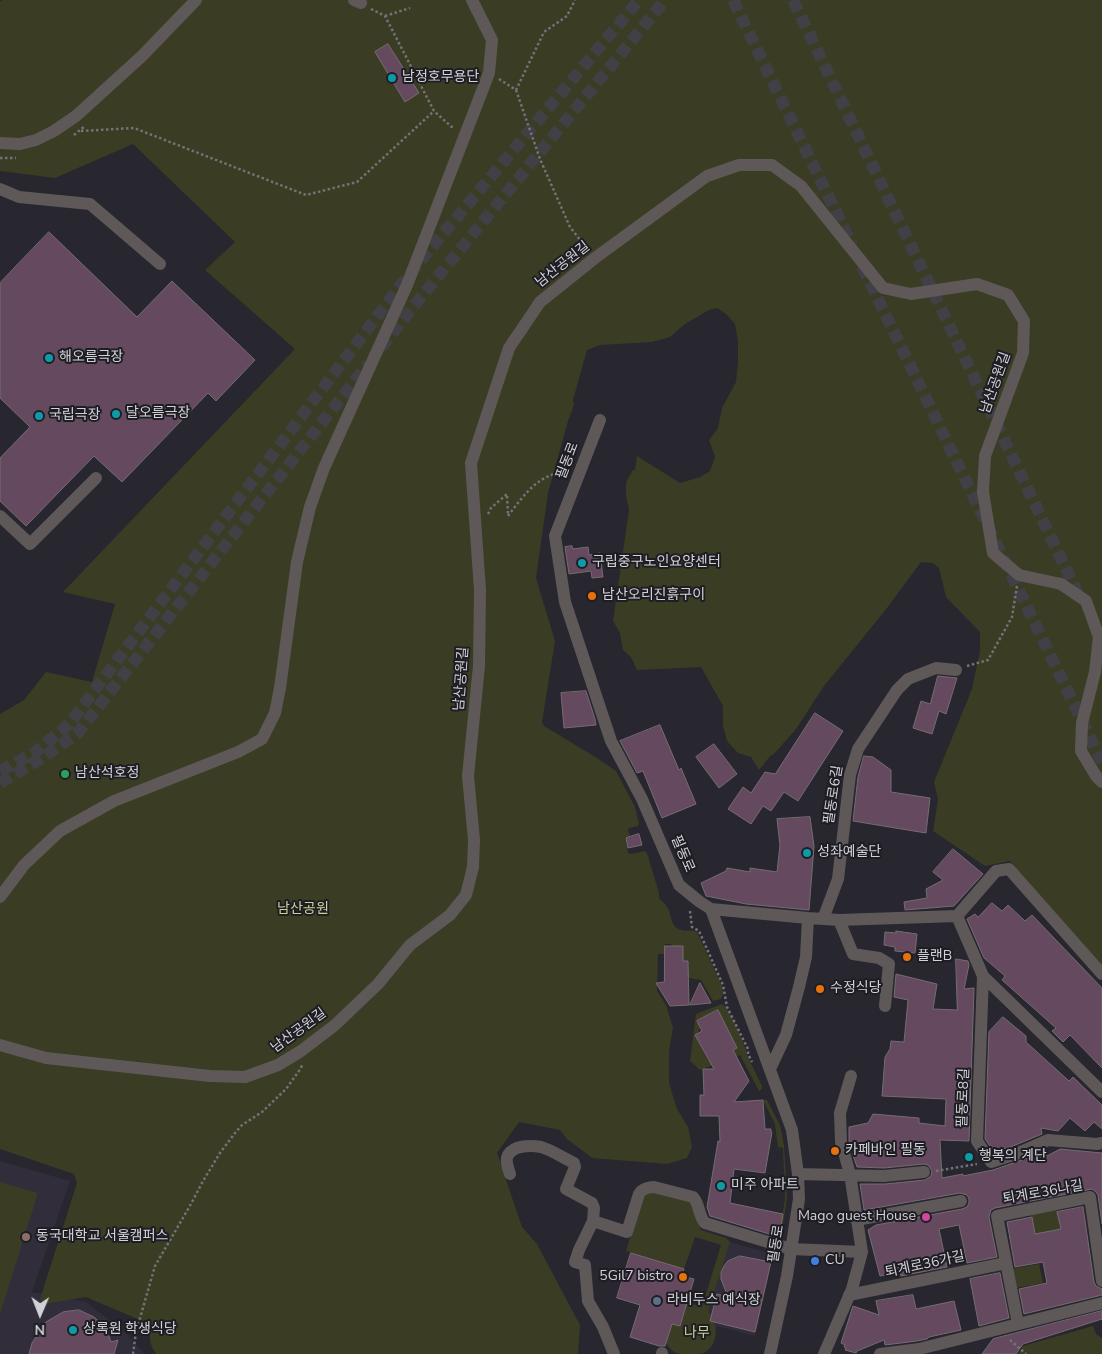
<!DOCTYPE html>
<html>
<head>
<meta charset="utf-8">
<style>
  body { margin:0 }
  #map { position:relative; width:1102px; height:1354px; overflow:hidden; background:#28262e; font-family:"Nunito Sans",sans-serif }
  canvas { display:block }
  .north { position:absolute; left:15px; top:1289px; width:50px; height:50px; -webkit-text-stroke:4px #1e1d24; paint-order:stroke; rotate:181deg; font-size:14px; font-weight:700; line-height:20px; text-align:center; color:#d2d1d6 }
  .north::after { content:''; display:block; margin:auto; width:18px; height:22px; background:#d2d1d6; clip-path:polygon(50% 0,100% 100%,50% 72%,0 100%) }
</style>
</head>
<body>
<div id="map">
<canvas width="1102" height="1354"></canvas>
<div class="north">N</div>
</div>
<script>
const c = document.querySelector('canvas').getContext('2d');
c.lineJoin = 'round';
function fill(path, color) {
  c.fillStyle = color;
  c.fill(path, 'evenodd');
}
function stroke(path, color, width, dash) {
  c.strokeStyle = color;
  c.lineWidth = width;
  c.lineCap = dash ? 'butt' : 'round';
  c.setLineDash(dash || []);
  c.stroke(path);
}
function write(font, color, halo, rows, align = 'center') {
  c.font = font + ' "Nunito Sans","Noto Sans KR",sans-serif';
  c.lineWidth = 4;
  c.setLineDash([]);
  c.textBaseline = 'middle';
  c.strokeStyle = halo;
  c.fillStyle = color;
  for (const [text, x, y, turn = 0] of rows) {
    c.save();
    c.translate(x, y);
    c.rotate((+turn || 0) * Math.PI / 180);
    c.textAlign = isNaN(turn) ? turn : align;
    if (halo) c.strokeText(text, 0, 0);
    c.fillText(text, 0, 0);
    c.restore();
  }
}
fill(new Path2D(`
  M 0,1161 L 70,1181 L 32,1292 L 86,1302 L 127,1334 L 144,1354 L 0,1354 Z
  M 730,1242 L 773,1254 L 755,1336 L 704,1323 Z`), '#312d3a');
fill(new Path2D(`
  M 2,0 L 1102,0 L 1102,967 L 1010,861 L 985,866 L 933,831 L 938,800 L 934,782 L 972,689 L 980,651 L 980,632 L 946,597 L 939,568 L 933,563 L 921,562 L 887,608 L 824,686 L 796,729 L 773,755 L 771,755 L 759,770 L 751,757 L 738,753 L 727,741 L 723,726 L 723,706 L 701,667 L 637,670 L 631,657 L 623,650 L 620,633 L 613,621 L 629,510 L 626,495 L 626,482 L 633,470 L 635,470 L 637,456 L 680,483 L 700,477 L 710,471 L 715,457 L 709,440 L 718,428 L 722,408 L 736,382 L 738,363 L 738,342 L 735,324 L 726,314 L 717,308 L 709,310 L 685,324 L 670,337 L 652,342 L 600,345 L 587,350 L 573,400 L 574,405 L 568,421 L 548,493 L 536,578 L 555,641 L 542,722 L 544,726 L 597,758 L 616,771 L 635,807 L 639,824 L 638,826 L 629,828 L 628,830 L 630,836 L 625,837 L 628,853 L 631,854 L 645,851 L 647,853 L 659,893 L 659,898 C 661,901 665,903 667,907 C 672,914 670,927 681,930 C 686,932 690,929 697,932 L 722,986 L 723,994 L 721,999 L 713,1001 L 701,980 L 684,977 L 684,974 L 688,973 L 688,961 L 683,961 L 671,944 L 665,944 L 665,954 L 658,954 L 657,991 L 666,1005 L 673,1028 L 669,1051 L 669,1083 L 677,1109 L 688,1127 L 692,1147 L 687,1158 L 667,1164 L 592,1158 L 567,1139 L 560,1130 L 519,1122 L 497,1153 L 522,1227 L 537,1244 L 580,1325 L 578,1354 L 156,1354 C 155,1352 153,1349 152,1347 C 148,1339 152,1331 147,1323 L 86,1297 L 45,1304 L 40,1299 L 77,1183 L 74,1174 L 0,1149 L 0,714 L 24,700 L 46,672 L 92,682 L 115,604 L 63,592 L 295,349 L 205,270 L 235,242 L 133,144 L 55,178 L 0,171 L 0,2 Z
  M 722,1004 C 733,1013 740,1036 746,1050 L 746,1053 L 762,1086 L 762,1089 L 759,1091 L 740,1055 L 700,1070 L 690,1061 L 696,1014 ZM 718,1010 L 737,1048 L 709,1061 L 695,1035 L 698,1033 L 700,1027 L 697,1021 Z
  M 763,1100 L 767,1100 L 780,1125 L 784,1145 L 787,1198 L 781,1238 L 779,1238 L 785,1198 L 783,1148 L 778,1147 L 775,1124 Z
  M 0,1182 L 38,1193 L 0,1314 Z
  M 654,1189 L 685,1197 L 691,1204 L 701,1230 L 726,1238 L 730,1242 L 708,1312 C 719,1323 719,1345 704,1353 C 700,1354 694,1354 689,1354 C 676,1354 673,1354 666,1343 L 672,1324 L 680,1326 L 687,1304 L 697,1305 L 702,1307 L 721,1245 L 695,1237 L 684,1269 L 626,1251 L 643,1195 Z
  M 1056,1207 L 1066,1257 L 1041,1262 L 1030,1212 Z
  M 1039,1264 L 1043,1283 L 1016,1288 L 1011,1269 Z
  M 1093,1326 L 1096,1334 L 1102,1338 L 1102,1354 L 1018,1354 L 1023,1346 Z`), '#3a3d23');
const building = new Path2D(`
  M 388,44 L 419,93 L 405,102 L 375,52 Z
  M 49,232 L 137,317 L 172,281 L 255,360 L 216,401 L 208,393 L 122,482 L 94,456 L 26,526 L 0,501 L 0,458 L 30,427 L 0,398 L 0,283 Z
  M 572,546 L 573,549 L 588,547 L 589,555 L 600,553 L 603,577 L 592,578 L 591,571 L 569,574 L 565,547 Z
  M 938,676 L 957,678 L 946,714 L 939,711 L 932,734 L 913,728 L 921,701 L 930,704 Z
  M 586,691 L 595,719 L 596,725 L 564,728 L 561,693 Z
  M 815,713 L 843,731 L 798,801 L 784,792 L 771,811 L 763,806 L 751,824 L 728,809 L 743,787 L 751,793 L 765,772 L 775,774 Z
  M 660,725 L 679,770 L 681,768 L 696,804 L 662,818 L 643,771 L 637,773 L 620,741 Z
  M 714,744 L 737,774 L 719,788 L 696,757 Z
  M 864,756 L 873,757 L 891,770 L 891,792 L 930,798 L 926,833 L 853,821 L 858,777 Z
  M 810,817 L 814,846 L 809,910 L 746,904 L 706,896 L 701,883 L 726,871 L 727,868 L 750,872 L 750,868 L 777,872 L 780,845 L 777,819 Z
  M 639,834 L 642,845 L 628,848 L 626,838 Z
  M 953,849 L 983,874 L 954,906 L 905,910 L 904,902 L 927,898 L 926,889 L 943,880 L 933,872 Z
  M 992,903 L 1002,911 L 1008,905 L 1025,921 L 1032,915 L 1102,988 L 1102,1068 L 1070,1035 L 1063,1042 L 1052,1031 L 1056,1028 L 1002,980 L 1005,976 L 984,958 L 967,919 L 975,914 L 978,917 Z
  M 896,931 L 917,934 L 915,953 L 895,951 L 895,947 L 884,945 L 885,932 L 896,933 Z
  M 665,946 L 683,946 L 683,961 L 688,961 L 689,1005 L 670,1006 L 656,983 L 664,982 Z
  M 956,959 L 968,961 L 969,965 L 964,989 L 974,988 L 969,1141 L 940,1140 L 942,1178 L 963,1174 L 963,1176 L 993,1170 L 1019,1161 L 1046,1150 L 1047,1156 L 1060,1149 L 1102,1153 L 1102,1224 L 1098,1195 L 1096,1192 L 1092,1189 L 995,1208 L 991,1210 L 989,1217 L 997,1257 L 967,1263 L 959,1225 L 939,1229 L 947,1267 L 901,1276 L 900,1272 L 880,1276 L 868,1230 L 876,1225 L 962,1209 L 967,1207 L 969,1203 L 969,1199 L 967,1195 L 960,1193 L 864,1210 L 860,1184 L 885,1184 L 925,1180 L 931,1176 L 932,1171 L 928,1165 L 924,1164 L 884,1168 L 857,1167 L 853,1155 L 852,1144 L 850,1144 L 849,1141 L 849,1127 L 868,1123 L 873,1114 L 919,1118 L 919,1123 L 945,1126 L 946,1099 L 882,1096 L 885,1057 L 890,1049 L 891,1041 L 904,1042 L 908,1000 L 894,997 L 896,974 L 937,984 L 933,1009 L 957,1010 Z
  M 700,983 L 711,1003 L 690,1005 Z
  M 718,1010 L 737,1048 L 733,1050 L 749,1081 L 734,1102 L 763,1100 L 765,1129 L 771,1129 L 771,1132 L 772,1132 L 765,1173 L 734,1169 L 730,1203 L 783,1214 L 779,1237 L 710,1216 L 707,1207 L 718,1141 L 720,1142 L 719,1116 L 700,1116 L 700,1095 L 704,1095 L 703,1069 L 714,1069 L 695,1035 L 702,1031 L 697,1021 Z
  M 1003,1017 L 1026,1036 L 1026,1042 L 1069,1081 L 1073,1077 L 1102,1105 L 1102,1129 L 1094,1122 L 1085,1131 L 1070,1118 L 1058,1131 L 1041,1128 L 1042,1134 L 1013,1146 L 994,1152 L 985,1139 L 989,1032 Z
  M 1083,1207 L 1094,1282 L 1096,1286 L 1102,1289 L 1102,1295 L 1024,1314 L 1019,1289 L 1047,1283 L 1043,1262 L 1015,1267 L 1007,1222 L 1032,1217 L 1035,1234 L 1061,1229 L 1057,1212 Z
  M 631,1253 L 684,1269 L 682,1276 L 694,1279 L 680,1326 L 672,1324 L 665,1346 L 659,1346 L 630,1337 L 640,1305 L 617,1298 Z
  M 740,1256 L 771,1262 L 755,1332 L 710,1321 L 717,1294 L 728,1297 L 721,1279 L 721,1272 L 724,1266 L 728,1261 Z
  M 1000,1273 L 1009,1318 L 979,1326 L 970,1279 Z
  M 913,1295 L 916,1309 L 954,1301 L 961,1330 L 929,1337 L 927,1339 L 917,1341 L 885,1345 L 884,1340 L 857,1351 L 856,1353 L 845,1350 L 846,1348 L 844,1347 L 845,1345 L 841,1343 L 853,1306 L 879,1315 L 876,1301 Z
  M 79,1310 L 94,1317 L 106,1328 L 111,1342 L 118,1340 L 114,1354 L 29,1354 L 32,1343 L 46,1322 L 63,1312 Z
  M 1102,1311 L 1102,1319 L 1023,1344 L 1016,1354 L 982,1354 L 993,1339 Z`);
fill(building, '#654a5f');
stroke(building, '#746c72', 1);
stroke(new Path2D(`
  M 733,0 L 852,245
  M 793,0 L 1081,600
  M 862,266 L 1102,762
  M 381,348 L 421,297 L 665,0
  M 0,771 L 34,753 L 69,724 L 406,278 L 639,0
  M 0,783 L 37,761 L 77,734 L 368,364`), '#424047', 12, [12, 6]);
stroke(new Path2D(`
  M 371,9 L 385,16 L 434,111 L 454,129
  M 385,16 L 410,8
  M 499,79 L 516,90 L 544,32 L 567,16 L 575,0
  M 516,90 L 540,159 L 570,227 L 588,250
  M 81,131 L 134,128 L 306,195 L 357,182 L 434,111
  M 74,135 L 85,126
  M 0,158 L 16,158
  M 488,514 L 491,508 L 507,494 L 508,516 C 521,499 534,480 554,474 C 558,472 562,473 566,472
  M 967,666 L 988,660 L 1012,617 L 1017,586
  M 690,911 L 692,927 L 699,931 L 723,985 L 727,1007 L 748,1049 L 748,1054 L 752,1062
  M 936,1171 L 977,1164
  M 1010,1340 L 1026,1354
  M 133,1354 L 136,1332 L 155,1266 L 191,1204 L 203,1181 L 220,1153 L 235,1133 L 242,1125 L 262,1112 L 286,1089 L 301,1068 L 302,1065`), '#737278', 2.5, [2.5, 2.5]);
stroke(new Path2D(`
  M 354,0 L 361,3
  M 0,143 L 20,144 L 36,140 L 54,131 L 76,116 L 142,56 L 196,0
  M 0,189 L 19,197 L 90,204 L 160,264
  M 600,420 L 555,536 L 565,602 L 611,741 L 642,799 L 679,885 L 700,902 L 711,909 L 792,1130 L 798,1174 L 799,1199 L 787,1276 L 770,1354
  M 0,516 L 30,544 L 96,478
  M 0,897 L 24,865 L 60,831 L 114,801 L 238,752 L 262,739 L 275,713 L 280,688 L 297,562 L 310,507 L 324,468 L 407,285 L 489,73 L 492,40 L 472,0
  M 711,909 L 808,918 L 839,920 L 957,916 L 996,871 L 1009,869 L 1102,974
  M 957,916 L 983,976 L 977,1141 L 991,1162 L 1016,1154 L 1048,1140 L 1097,1144 L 1102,1143
  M 823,919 L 838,879 L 850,775 L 858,749 L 897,690 L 908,679 L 936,668 L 956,670
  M 839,920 L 853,954 L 879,958 L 889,964 L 885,1006
  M 983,976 L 1102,1092
  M 0,1045 L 46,1058 L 210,1076 L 245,1077 L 278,1065 L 301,1051 L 335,1025 L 378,984 L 410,945 L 450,915 L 466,895 L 473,867 L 474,840 L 468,776 L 479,666 L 480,590 L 471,463 L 509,348 L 540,302 L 595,258 L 707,176 L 739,165 L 772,165 L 801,186 L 883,288 L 911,294 L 977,284 L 1008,295 L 1024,321 L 1023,353 L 985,456 L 983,492 L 993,553 L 1019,575 L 1061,584 L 1086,601 L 1099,637 L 1095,672 L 1082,723 L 1081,751 L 1096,776 L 1102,782
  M 770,1069 L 786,1035 L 799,987 L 806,957 L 808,918
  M 510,1174 C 508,1168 505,1160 508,1155 C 514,1145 531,1145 541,1147 C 552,1150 563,1158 574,1163 L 575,1167 L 566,1189 L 592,1203 L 594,1208 L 593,1221 L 627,1232 L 639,1194 C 642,1189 649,1187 654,1187 L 693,1197 C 700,1204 698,1215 705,1223 L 791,1249 L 862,1252
  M 798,1174 L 884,1176 L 924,1172
  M 856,1220 L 961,1201
  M 593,1221 L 579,1250 L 575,1262 L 585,1265 L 588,1301 L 603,1327 L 614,1354
  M 849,1295 L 1006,1263
  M 1018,1324 L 997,1216 L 1090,1197 L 1102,1281
  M 662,1354 L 662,1353
  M 824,1354 L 852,1289 L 862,1252 L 850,1174 L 841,1142 L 840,1113 L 851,1076
  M 880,1354 L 919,1349 L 1102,1303`), '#5e5958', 12);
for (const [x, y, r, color] of [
  [392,78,5,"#0f9aa8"],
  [49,358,5,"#0f9aa8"],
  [116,414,5,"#0f9aa8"],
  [39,416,5,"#0f9aa8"],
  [582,563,5,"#0f9aa8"],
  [592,596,5,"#e8710a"],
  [65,774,5,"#2e9e5b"],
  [807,853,5,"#0f9aa8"],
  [907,957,5,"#e8710a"],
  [820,989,5,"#e8710a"],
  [835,1151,5,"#e8710a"],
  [969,1157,5,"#0f9aa8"],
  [721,1186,5,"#0f9aa8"],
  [926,1217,5,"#d1479c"],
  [26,1237,5,"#8d6e63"],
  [815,1261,5,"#3f7fe0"],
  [683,1277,5,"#e8710a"],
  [657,1301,5,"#5c6f8a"],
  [73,1330,5,"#0f9aa8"]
]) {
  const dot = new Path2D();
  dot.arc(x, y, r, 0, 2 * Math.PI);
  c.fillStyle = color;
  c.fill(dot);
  stroke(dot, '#1e1d24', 2);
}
write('14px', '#d2d1d6', '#1e1d24', [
  ["남정호무용단",402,78],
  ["해오름극장",59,358],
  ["달오름극장",126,414],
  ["국립극장",49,416],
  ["구립중구노인요양센터",592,563],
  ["남산오리진흙구이",602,596],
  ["남산석호정",75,774],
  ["성좌예술단",817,853],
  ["플랜B",917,957],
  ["수정식당",830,989],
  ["카페바인 필동",845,1151],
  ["행복의 계단",979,1157],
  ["미주 아파트",731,1186],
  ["Mago guest House",916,1217,"right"],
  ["동국대학교 서울캠퍼스",36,1237],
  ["CU",825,1261],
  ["5Gil7 bistro",673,1277,"right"],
  ["라비두스 예식장",667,1301],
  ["상록원 학생식당",83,1330]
], 'left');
write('14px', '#d2d1d6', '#1e1d24', [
  ["남산공원길",563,265,-38],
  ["남산공원길",996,383,-70],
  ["필동로",568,461,-69],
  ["남산공원길",462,679,-86],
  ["필동로6길",834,795,-81],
  ["필동로",682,854,67],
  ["남산공원길",299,1031,-36],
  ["필동로8길",964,1098,-88],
  ["퇴계로36나길",1043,1193,-10],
  ["필동로",777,1244,-81],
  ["퇴계로36가길",925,1265,-12]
]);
write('14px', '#c9d196', '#1e1d24', [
  ["남산공원",303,910],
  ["나무",697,1334]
]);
</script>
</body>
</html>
